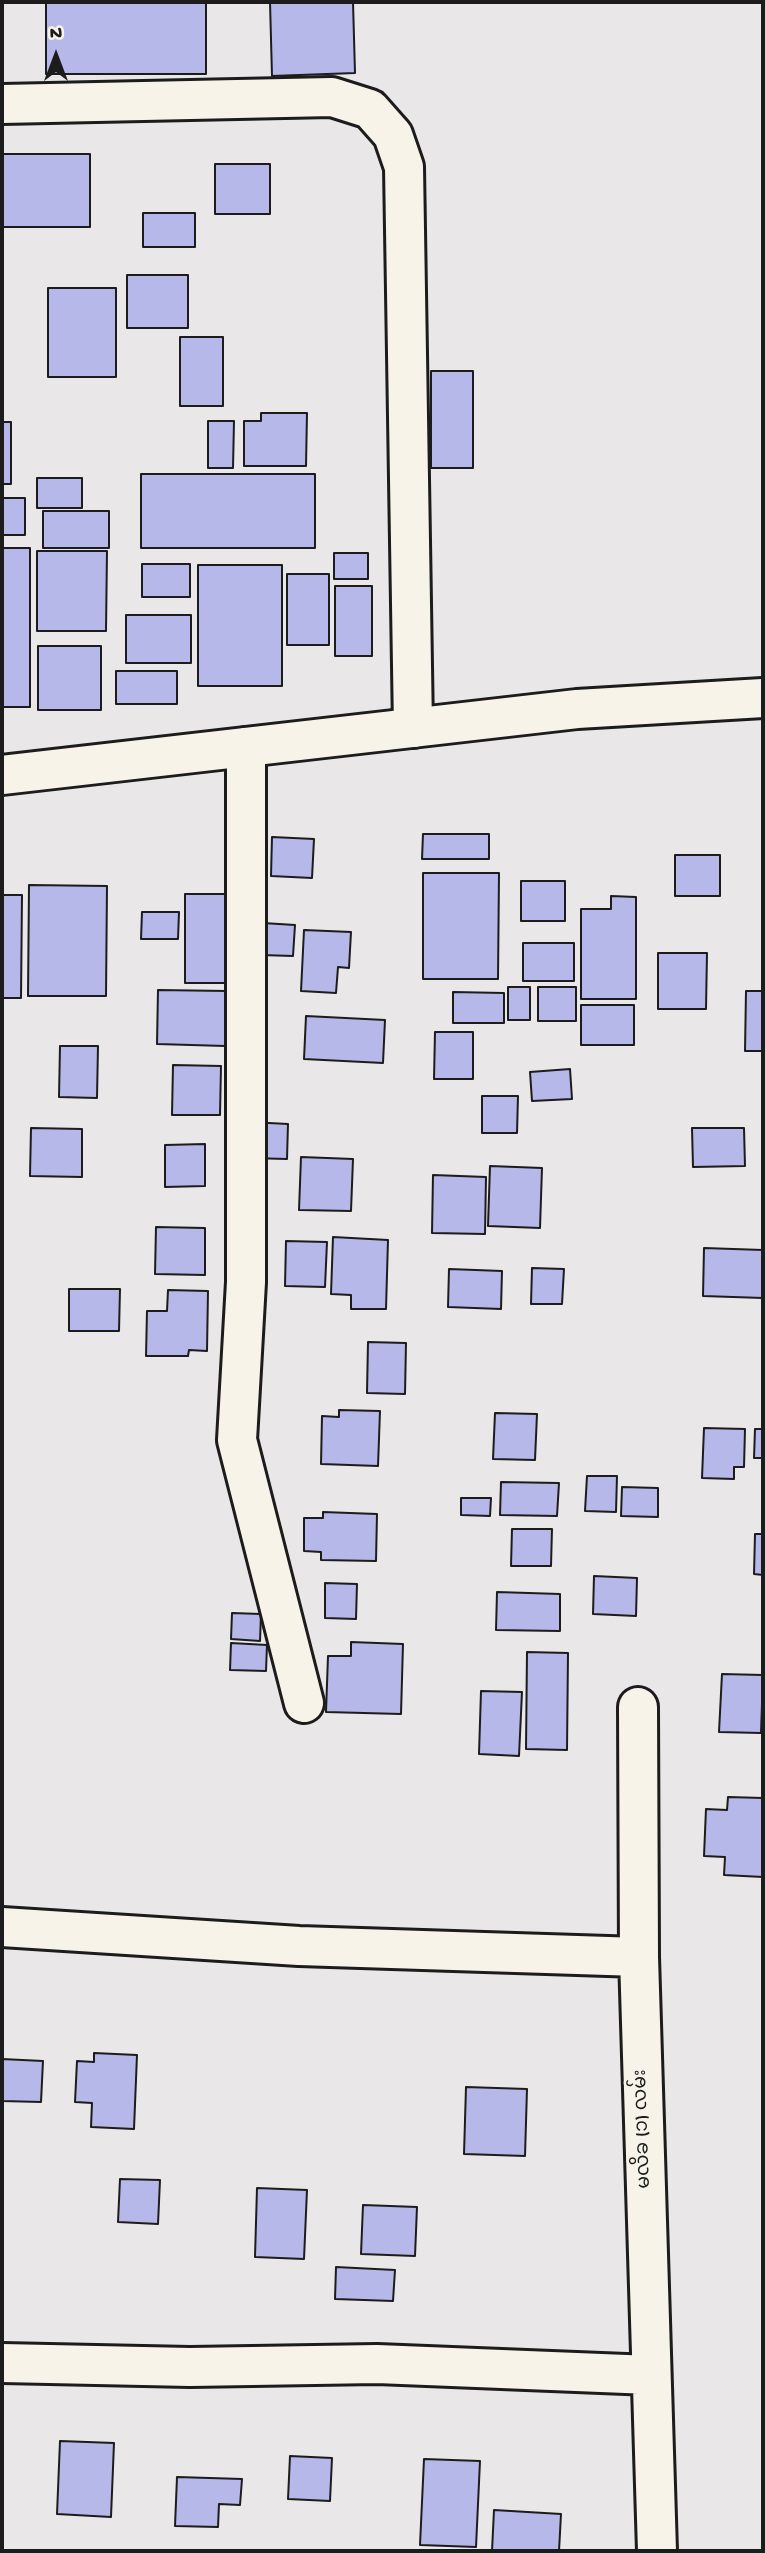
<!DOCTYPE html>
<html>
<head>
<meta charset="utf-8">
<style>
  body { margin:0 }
  #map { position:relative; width:765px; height:2553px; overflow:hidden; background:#eae7e8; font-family:"Gochi Hand",sans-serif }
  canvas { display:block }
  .frame { position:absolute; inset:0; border:4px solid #1c1c1c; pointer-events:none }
  .north { position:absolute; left:21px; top:21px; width:70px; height:70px; -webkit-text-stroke:5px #f7f3e8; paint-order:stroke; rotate:0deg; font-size:19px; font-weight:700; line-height:28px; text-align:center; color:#1c1c1c }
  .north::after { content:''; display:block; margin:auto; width:24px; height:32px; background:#1c1c1c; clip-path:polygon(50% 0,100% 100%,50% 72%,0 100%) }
</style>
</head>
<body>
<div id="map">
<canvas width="765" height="2553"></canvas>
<div class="frame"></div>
<div class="north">N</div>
</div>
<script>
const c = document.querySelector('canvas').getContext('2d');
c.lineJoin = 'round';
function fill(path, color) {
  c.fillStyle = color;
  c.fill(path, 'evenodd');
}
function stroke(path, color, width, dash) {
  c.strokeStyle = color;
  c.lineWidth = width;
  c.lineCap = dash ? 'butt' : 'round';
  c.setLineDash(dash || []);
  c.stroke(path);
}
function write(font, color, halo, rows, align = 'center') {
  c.font = font + ' "Gochi Hand","Noto Sans Myanmar",sans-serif';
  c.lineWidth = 5;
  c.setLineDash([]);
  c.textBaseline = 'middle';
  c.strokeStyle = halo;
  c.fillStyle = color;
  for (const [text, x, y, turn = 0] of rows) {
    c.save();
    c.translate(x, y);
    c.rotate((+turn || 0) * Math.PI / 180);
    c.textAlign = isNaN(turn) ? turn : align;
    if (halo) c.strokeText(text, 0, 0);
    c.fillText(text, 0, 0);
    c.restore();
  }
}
const building = new Path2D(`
  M 46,2 L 206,2 L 206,74 L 46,74 Z
  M 270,2 L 353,2 L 355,73 L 272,76 Z
  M 2,154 L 90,154 L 90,227 L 2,227 Z
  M 215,164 L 270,164 L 270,214 L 215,214 Z
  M 143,213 L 195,213 L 195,247 L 143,247 Z
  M 127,275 L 188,275 L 188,328 L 127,328 Z
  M 48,288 L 116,288 L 116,377 L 48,377 Z
  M 180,337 L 223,337 L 223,406 L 180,406 Z
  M 431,371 L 473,371 L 473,468 L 431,468 Z
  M 261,413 L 307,413 L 306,466 L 244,466 L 244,421 L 261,421 Z
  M 208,421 L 234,421 L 233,468 L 208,468 Z
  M 2,422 L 11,422 L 11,484 L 2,484 Z
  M 141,474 L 315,474 L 315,548 L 141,548 Z
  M 37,478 L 82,478 L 82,508 L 37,508 Z
  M 2,498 L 25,498 L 25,535 L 2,535 Z
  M 43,511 L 109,511 L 109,548 L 43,548 Z
  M 2,548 L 30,548 L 30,707 L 2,707 Z
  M 37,551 L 107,551 L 106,631 L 37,631 Z
  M 334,553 L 368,553 L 368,579 L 334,579 Z
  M 142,564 L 190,564 L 190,597 L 142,597 Z
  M 198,565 L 282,565 L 282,686 L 198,686 Z
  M 287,574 L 329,574 L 329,645 L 287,645 Z
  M 335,586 L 372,586 L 372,656 L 335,656 Z
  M 126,615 L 191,615 L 191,663 L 126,663 Z
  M 38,646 L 101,646 L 101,710 L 38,710 Z
  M 116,671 L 177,671 L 177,704 L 116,704 Z
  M 423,834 L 489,834 L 489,859 L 422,859 Z
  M 272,837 L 314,839 L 312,878 L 271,876 Z
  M 675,855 L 720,855 L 720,896 L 675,896 Z
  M 423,873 L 499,873 L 498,979 L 423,979 Z
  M 521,881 L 565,881 L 565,921 L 521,921 Z
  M 29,885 L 107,886 L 106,996 L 28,996 Z
  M 185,894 L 235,894 L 235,983 L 185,983 Z
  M 2,895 L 22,895 L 21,998 L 2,998 Z
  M 611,896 L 636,897 L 636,999 L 581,999 L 581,909 L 611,909 Z
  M 142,912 L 179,912 L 178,939 L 141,939 Z
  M 263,923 L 295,925 L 293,956 L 261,955 Z
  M 304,930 L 351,932 L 349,968 L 338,967 L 336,993 L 301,991 Z
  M 523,943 L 574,943 L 574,981 L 523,981 Z
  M 658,953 L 707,953 L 706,1009 L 658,1009 Z
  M 508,987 L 530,987 L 530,1020 L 508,1020 Z
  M 538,987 L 576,987 L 576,1021 L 538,1021 Z
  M 158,990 L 227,991 L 225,1046 L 157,1044 Z
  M 746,991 L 763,991 L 763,1051 L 745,1051 Z
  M 453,992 L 504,993 L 504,1023 L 453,1023 Z
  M 581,1005 L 634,1005 L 634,1045 L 581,1045 Z
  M 306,1016 L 385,1020 L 383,1063 L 304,1059 Z
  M 435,1032 L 473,1032 L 473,1079 L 434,1079 Z
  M 60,1046 L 98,1046 L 97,1098 L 59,1097 Z
  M 173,1065 L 221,1066 L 220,1115 L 172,1115 Z
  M 570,1069 L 572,1099 L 532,1101 L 530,1072 Z
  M 482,1096 L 518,1096 L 517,1133 L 482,1133 Z
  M 250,1122 L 288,1124 L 287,1159 L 250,1158 Z
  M 31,1128 L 82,1129 L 82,1177 L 30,1176 Z
  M 692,1128 L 744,1128 L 745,1166 L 693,1167 Z
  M 205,1144 L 205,1186 L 165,1187 L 165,1145 Z
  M 301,1157 L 353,1159 L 351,1211 L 299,1210 Z
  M 490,1166 L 542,1168 L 540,1228 L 488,1226 Z
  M 433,1175 L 486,1177 L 485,1234 L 432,1233 Z
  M 156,1227 L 205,1228 L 205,1275 L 155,1274 Z
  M 333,1237 L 388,1240 L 386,1309 L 351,1309 L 351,1295 L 331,1294 Z
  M 286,1241 L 327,1242 L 325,1287 L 285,1286 Z
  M 704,1248 L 763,1250 L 763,1298 L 703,1296 Z
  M 532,1268 L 564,1269 L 562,1304 L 531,1304 Z
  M 449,1269 L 502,1271 L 501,1309 L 448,1307 Z
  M 69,1289 L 120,1289 L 119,1331 L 69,1331 Z
  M 168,1290 L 208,1291 L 207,1351 L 189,1350 L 188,1356 L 146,1356 L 147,1311 L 167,1311 Z
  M 368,1342 L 406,1343 L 405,1394 L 367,1393 Z
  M 339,1410 L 380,1411 L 378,1466 L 321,1464 L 322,1416 L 339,1417 Z
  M 495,1413 L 537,1414 L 535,1460 L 493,1459 Z
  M 704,1428 L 745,1429 L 744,1467 L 734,1467 L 734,1479 L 702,1478 Z
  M 755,1429 L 763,1429 L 763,1458 L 754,1458 Z
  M 587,1476 L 617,1476 L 616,1512 L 585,1511 Z
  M 501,1482 L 559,1483 L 557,1516 L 500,1515 Z
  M 622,1487 L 658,1488 L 658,1517 L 621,1516 Z
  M 461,1498 L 491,1498 L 490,1516 L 461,1515 Z
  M 323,1512 L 377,1514 L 376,1561 L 321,1560 L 321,1552 L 304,1551 L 304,1518 L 323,1518 Z
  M 512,1529 L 552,1529 L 551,1566 L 511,1566 Z
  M 755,1534 L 763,1534 L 763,1575 L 754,1574 Z
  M 594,1576 L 637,1578 L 636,1616 L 593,1614 Z
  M 325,1583 L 357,1584 L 356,1619 L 325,1618 Z
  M 497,1592 L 560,1594 L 560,1631 L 496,1630 Z
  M 232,1613 L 261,1614 L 260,1641 L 231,1639 Z
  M 351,1642 L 403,1644 L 401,1714 L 326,1712 L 328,1656 L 351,1656 Z
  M 231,1643 L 267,1645 L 266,1671 L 230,1670 Z
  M 527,1652 L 568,1653 L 567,1750 L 526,1749 Z
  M 722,1674 L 763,1675 L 761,1733 L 719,1732 Z
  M 481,1691 L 522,1692 L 519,1756 L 479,1754 Z
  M 728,1797 L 763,1798 L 763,1877 L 724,1875 L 725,1857 L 704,1856 L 706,1809 L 727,1810 Z
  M 94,2053 L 137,2055 L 134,2129 L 91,2127 L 92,2103 L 75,2102 L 77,2061 L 94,2062 Z
  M 2,2059 L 43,2061 L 41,2102 L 2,2101 Z
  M 466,2087 L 527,2089 L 525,2156 L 464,2154 Z
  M 120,2179 L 160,2180 L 158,2224 L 118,2222 Z
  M 257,2188 L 307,2190 L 304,2259 L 255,2257 Z
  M 363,2205 L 417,2207 L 415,2256 L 361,2254 Z
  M 336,2267 L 395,2270 L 393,2301 L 335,2299 Z
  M 60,2441 L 114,2443 L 111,2517 L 57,2514 Z
  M 290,2456 L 332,2458 L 330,2501 L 288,2499 Z
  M 424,2459 L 480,2461 L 476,2547 L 420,2545 Z
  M 177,2477 L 242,2479 L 240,2505 L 219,2504 L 218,2527 L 175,2526 Z
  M 494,2510 L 561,2514 L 559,2551 L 492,2551 Z`);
fill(building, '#b6b8ea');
stroke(building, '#1c1c1c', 2);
const street = new Path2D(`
  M 2,104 L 332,97 L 370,109 L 393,135 L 404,167 L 413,728
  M 246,747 L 246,1282 L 237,1440 L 304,1703
  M 638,1707 L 639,1957 L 657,2551
  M 2,1927 L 299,1946 L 639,1957
  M 2,2363 L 190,2367 L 377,2364 L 651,2375`);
const secondary = new Path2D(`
  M 2,775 L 577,709 L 763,698`);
stroke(street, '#1c1c1c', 44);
stroke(secondary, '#1c1c1c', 44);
stroke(street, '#f7f3e8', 38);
stroke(secondary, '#f7f3e8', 38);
write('19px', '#1c1c1c', '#f7f3e8', [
  ["မလိခ (၁) လမ်း",644,2129,-92]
]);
</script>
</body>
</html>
